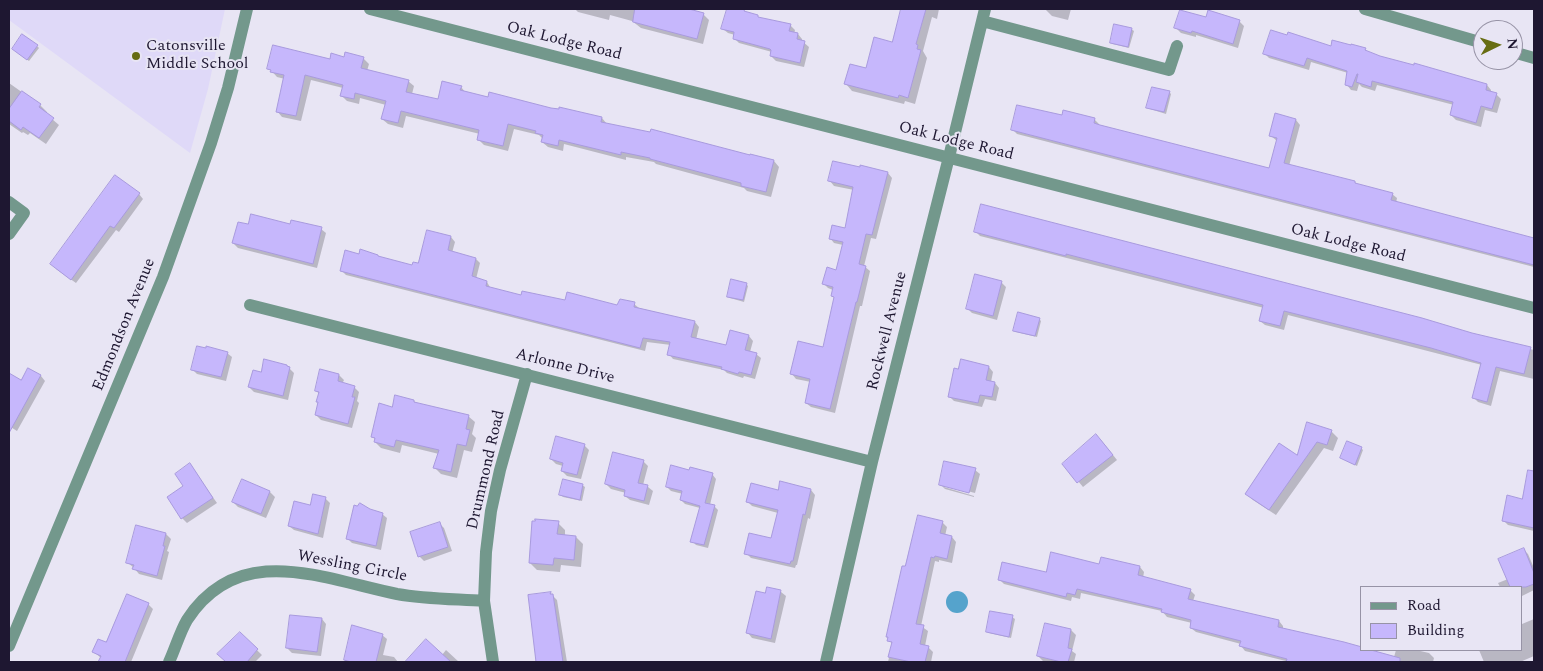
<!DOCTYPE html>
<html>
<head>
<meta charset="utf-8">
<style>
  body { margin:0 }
  #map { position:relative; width:1543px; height:671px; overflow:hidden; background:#e8e5f4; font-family:Spectral,serif }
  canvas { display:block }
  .frame { position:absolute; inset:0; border:10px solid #1e1731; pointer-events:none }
  .legend { position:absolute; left:1360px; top:586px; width:162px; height:65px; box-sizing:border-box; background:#e8e5f4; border:1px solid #9793a6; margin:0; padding:6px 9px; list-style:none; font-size:15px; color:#1e1731 }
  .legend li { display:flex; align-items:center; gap:10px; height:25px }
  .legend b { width:25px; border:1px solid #9793a6 }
  .north { position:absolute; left:1473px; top:20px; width:50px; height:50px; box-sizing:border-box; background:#e8e5f4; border:1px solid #9793a6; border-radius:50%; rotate:86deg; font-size:14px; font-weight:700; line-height:20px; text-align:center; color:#1e1731 }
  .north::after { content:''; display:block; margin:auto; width:18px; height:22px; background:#676d12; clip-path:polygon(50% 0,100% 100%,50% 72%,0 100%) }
</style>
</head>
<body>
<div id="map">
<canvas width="1543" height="671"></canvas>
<div class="frame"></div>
<ul class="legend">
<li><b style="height:6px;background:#73988c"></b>Road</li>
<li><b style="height:14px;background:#c6b7fc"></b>Building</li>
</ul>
<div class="north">N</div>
</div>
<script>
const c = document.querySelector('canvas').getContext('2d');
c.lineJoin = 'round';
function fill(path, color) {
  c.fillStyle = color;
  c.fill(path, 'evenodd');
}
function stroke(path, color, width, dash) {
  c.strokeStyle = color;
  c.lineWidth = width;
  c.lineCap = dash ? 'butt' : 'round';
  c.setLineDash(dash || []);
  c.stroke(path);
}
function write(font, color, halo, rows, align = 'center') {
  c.font = font + ' Spectral,serif';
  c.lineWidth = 4;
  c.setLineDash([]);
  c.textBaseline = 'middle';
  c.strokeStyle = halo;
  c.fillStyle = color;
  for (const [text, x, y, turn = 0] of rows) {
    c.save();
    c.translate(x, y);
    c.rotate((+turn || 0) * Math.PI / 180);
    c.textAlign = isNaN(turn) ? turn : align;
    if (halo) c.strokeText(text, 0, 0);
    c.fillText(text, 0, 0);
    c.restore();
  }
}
fill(new Path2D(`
  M 9,9 L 225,9 L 208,89 L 190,153 L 9,20 Z`), '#dfd9f8');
fill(new Path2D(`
  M946 602a11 11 0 1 1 22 0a11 11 0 1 1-22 0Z`), '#55a3cc');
fill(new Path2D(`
  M 575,9 L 684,9 L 703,14 L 709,20 L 703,44 L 641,28 L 632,21 L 610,15 L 609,20 L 578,12 Z
  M 728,9 L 734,9 L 758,17 L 760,19 L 790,25 L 795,30 L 794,34 L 798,34 L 802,39 L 802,41 L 809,47 L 804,67 L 776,61 L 771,56 L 772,52 L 739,43 L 734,38 L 735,35 L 728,33 L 723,29 Z
  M 903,9 L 939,9 L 937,19 L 932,17 L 923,51 L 927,58 L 915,104 L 905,101 L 904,104 L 852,91 L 846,84 L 867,70 L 893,43 Z
  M 1045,9 L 1071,9 L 1068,20 L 1052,16 Z
  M 1207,19 L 1239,21 L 1244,26 L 1238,48 L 1196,35 L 1196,37 L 1181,33 L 1176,28 Z
  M 1131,29 L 1134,31 L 1129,48 L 1113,44 L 1111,42 Z
  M 37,46 L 39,48 L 29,61 L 15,51 Z
  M 1331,47 L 1365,49 L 1369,53 L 1380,57 L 1487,85 L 1491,90 L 1491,93 L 1496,94 L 1501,99 L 1497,113 L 1485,110 L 1481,127 L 1456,120 L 1451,115 L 1454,105 L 1377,85 L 1375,91 L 1362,87 L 1359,84 L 1357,91 L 1351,90 L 1347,85 L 1348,73 L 1311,62 L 1309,70 L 1269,58 L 1265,54 Z
  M 345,58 L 363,58 L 369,64 L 367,71 L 408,81 L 414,86 L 412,94 L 439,101 L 461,87 L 466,93 L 602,118 L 607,124 L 774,161 L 779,167 L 771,197 L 747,191 L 744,188 L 656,164 L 654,162 L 626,157 L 626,160 L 564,144 L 563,151 L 548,147 L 542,142 L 543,139 L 539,135 L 514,129 L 508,151 L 484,145 L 478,139 L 480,134 L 406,116 L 403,128 L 388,124 L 382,119 L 386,105 L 360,98 L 359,104 L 347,101 L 341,95 L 343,88 L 311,80 L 301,121 L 282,117 L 277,111 L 285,79 L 277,77 L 269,68 Z
  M 9,83 L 40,105 L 47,112 L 45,113 L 59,125 L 46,144 L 30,133 L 28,135 L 23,132 L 22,133 L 9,124 L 9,113 L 10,110 L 9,109 Z
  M 1169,92 L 1171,94 L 1166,114 L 1150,109 L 1148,107 Z
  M 1276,114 L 1296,120 L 1300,125 L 1289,166 L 1355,182 L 1357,185 L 1392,194 L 1397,198 L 1396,203 L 1534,239 L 1534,267 L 1017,134 L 1013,130 L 1063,117 L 1094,119 L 1099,124 L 1098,126 L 1270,169 L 1277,141 L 1270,135 Z
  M 861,166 L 888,173 L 892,178 L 876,239 L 871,238 L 864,266 L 870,271 L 862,306 L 860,306 L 835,413 L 811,407 L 806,403 L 811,382 L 796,379 L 792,374 L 824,349 L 835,298 L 832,295 L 833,290 L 828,288 L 824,284 L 837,271 L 843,245 L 834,243 L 830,238 L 845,229 L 854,190 L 834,186 L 830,181 L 861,169 Z
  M 139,194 L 143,199 L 119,232 L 116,230 L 76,283 L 56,269 Z
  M 249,226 L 321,229 L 326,233 L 317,268 L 238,248 L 233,243 Z
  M 976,232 L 1471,334 L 1534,350 L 1534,379 L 1500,371 L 1491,406 L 1478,402 L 1474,398 L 1482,365 L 1288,315 L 1284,330 L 1265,325 L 1260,321 L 1264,308 L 980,236 Z
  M 451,237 L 455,242 L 452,253 L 476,259 L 480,263 L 476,279 L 487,282 L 491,289 L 522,296 L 566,302 L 617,306 L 634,304 L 639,308 L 695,322 L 699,327 L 696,340 L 727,347 L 749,336 L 753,341 L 750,352 L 756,354 L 761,358 L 755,379 L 744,376 L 743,378 L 727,373 L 724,370 L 673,359 L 669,354 L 671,345 L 647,342 L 645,351 L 346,275 L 341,270 L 380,258 L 413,267 L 419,264 Z
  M 1001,282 L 1006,287 L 997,320 L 972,313 L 967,308 Z
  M 746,284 L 748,286 L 744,302 L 730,298 L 728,296 Z
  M 1039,319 L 1041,321 L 1037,337 L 1016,332 L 1014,330 Z
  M 227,353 L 232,357 L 226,381 L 197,374 L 192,369 Z
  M 989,367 L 993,372 L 991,382 L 995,383 L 999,388 L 996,401 L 985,399 L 982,407 L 954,401 L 949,396 Z
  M 289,368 L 294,373 L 288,400 L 254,392 L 249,387 L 262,373 Z
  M 28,369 L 41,376 L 45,381 L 17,431 L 9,426 L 9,382 L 12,376 L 21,382 Z
  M 339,375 L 344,380 L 342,384 L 354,387 L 359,392 L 357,401 L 359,403 L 352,428 L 321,420 L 316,415 L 319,394 L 316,390 Z
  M 414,401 L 416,404 L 468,416 L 475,422 L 472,434 L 476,438 L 472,452 L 464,450 L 457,478 L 441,474 L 435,468 L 439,454 L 402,445 L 400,453 L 381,448 L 375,442 L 376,440 L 372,436 L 393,408 Z
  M 1308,424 L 1331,431 L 1338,438 L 1333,451 L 1324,448 L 1276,515 L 1253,500 L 1247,494 L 1297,457 Z
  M 1101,440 L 1117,460 L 1083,487 L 1064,464 Z
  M 584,445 L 589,450 L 581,479 L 567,476 L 562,471 L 563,466 L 556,464 L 551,459 Z
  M 1361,448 L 1363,450 L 1357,466 L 1341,458 Z
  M 643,461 L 648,466 L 643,485 L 648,487 L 653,491 L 649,505 L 630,500 L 625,496 L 626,493 L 611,489 L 606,484 Z
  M 190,465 L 217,503 L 187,523 L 182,518 L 185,487 Z
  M 975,470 L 980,474 L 975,493 L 944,485 L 944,487 L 974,496 L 974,497 L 945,489 L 940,484 Z
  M 712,474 L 716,479 L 710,505 L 714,506 L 718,510 L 708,548 L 696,545 L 692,541 L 700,508 L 685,504 L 681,500 L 683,494 L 671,491 L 667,487 Z
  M 242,481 L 270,492 L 275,497 L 266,518 L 238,507 L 233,502 Z
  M 582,485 L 585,487 L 582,501 L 563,497 L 561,495 Z
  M 811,490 L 815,495 L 810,519 L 808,518 L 797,565 L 796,565 L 795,568 L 751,558 L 746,553 L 772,539 L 778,513 L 752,506 L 748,502 Z
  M 1525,492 L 1534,494 L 1534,531 L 1508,525 L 1503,520 L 1523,500 Z
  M 325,498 L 330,503 L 323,538 L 294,530 L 289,526 L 311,506 Z
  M 369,511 L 382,514 L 387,518 L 381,550 L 352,543 L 347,538 Z
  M 942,522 L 947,527 L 945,536 L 952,537 L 956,542 L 952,563 L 939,560 L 939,562 L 935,561 L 921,626 L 928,631 L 925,646 L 928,647 L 933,652 L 931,662 L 888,662 L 892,644 L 887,637 L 906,568 Z
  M 439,523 L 444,528 L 452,551 L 424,561 L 420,557 L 411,533 Z
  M 558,523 L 565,530 L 565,536 L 576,537 L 583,544 L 581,567 L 561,565 L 560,572 L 537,570 L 530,563 Z
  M 137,526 L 166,534 L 171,539 L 167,551 L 169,552 L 162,580 L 139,574 L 134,568 L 127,562 Z
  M 1523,549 L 1528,554 L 1534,568 L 1534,590 L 1522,596 L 1522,587 L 1500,587 L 1498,583 L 1508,579 Z
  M 1100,566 L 1140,567 L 1144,572 L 1143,578 L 1190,590 L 1195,595 L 1193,601 L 1279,621 L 1283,626 L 1283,629 L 1394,657 L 1396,650 L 1416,650 L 1429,653 L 1434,658 L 1433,662 L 1290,662 L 1245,651 L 1241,646 L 1241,644 L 1196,632 L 1191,628 L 1192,623 L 1167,617 L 1162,611 L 1081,593 L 1080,599 L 1072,597 L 1071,601 L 1004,584 L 999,579 Z
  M 768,588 L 781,592 L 786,596 L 775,643 L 752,638 L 748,633 L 766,595 Z
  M 550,593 L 557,600 L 567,662 L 536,662 L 530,596 Z
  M 148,604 L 153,609 L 131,662 L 99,662 L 101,658 L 94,652 L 107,644 Z
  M 1012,617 L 1015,619 L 1011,638 L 989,633 L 987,631 Z
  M 322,619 L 326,624 L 321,656 L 292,653 L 287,648 Z
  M 1534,619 L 1534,656 L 1520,662 L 1484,662 L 1479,650 L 1522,650 L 1522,624 Z
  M 1071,630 L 1076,635 L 1072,651 L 1076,654 L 1074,662 L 1049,662 L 1043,661 L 1038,656 Z
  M 240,634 L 262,655 L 255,662 L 227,662 L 219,654 Z
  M 382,635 L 387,639 L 383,655 L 394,657 L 398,662 L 347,662 L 345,660 Z
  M 426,640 L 442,655 L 446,650 L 459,662 L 406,662 Z`), '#0003');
const building = new Path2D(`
  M 635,9 L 689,9 L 704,13 L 697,39 L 633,22 Z
  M 727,9 L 745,9 L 744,11 L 758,15 L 758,17 L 791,24 L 789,31 L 798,33 L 797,39 L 805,41 L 800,63 L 770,56 L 771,50 L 770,49 L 733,39 L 734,32 L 721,29 Z
  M 901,9 L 926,9 L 916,44 L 918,45 L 917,49 L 921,50 L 908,98 L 899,95 L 898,98 L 844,84 L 850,64 L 866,68 L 874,37 L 892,42 Z
  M 1180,10 L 1206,17 L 1208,10 L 1240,20 L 1233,44 L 1192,31 L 1191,33 L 1174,28 Z
  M 1114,24 L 1132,28 L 1128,47 L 1110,43 Z
  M 1271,30 L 1287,35 L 1288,32 L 1331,46 L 1332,40 L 1351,45 L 1351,44 L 1366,48 L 1365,50 L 1380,56 L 1414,65 L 1414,63 L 1487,84 L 1486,90 L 1497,93 L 1492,109 L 1481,106 L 1476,123 L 1450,115 L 1453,102 L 1372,81 L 1371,87 L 1356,82 L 1358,74 L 1357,74 L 1352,87 L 1345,85 L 1347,71 L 1307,58 L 1304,66 L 1263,54 Z
  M 22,34 L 38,45 L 27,60 L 12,49 Z
  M 273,45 L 330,59 L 331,53 L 344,57 L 345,52 L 364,57 L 361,68 L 409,80 L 406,92 L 438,99 L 442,81 L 462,86 L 460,90 L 488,97 L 489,92 L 551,108 L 559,109 L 559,107 L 602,117 L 601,122 L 650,132 L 651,129 L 750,155 L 750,154 L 774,160 L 766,192 L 741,186 L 741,183 L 650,159 L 650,158 L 621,152 L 621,155 L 559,140 L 558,146 L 541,142 L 543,135 L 535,133 L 536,131 L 508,124 L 503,146 L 477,140 L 479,130 L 401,111 L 398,123 L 381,119 L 386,101 L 355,93 L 354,99 L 340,96 L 343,85 L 305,75 L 296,116 L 276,112 L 284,75 L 270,72 L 271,70 L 267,69 Z
  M 1152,87 L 1170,91 L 1164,112 L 1146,108 Z
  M 22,91 L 41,104 L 39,107 L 54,118 L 39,138 L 23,127 L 21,130 L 9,121 L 9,109 Z
  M 1017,105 L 1062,115 L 1063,110 L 1095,118 L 1094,123 L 1100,125 L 1269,168 L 1277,138 L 1269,136 L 1275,113 L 1296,119 L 1284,163 L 1355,181 L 1355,183 L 1393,193 L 1391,200 L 1534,238 L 1534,265 L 1011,130 Z
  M 833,161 L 860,167 L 860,165 L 888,172 L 872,235 L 866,234 L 859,264 L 866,266 L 857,302 L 856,302 L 830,409 L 805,403 L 810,379 L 790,374 L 798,341 L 823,347 L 834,297 L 831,296 L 833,287 L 822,284 L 827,267 L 836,270 L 843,242 L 829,239 L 832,225 L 845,228 L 853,187 L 828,181 Z
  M 115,175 L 140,193 L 114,228 L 110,226 L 71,280 L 50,264 Z
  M 981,204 L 1422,318 L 1472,333 L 1531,347 L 1524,374 L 1496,367 L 1487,402 L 1472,398 L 1481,363 L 1431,348 L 1284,311 L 1280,326 L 1259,321 L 1263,305 L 1066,254 L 1066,256 L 974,232 Z
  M 251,214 L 290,224 L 291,220 L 322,227 L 313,264 L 232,243 L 238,222 L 248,224 Z
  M 427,230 L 451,236 L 448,250 L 476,258 L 472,276 L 487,281 L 486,286 L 521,295 L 522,291 L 565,300 L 567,292 L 617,305 L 620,299 L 635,302 L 634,307 L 695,321 L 691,337 L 726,345 L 730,330 L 749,335 L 745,350 L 757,353 L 751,375 L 739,372 L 738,374 L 721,369 L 722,367 L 667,355 L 670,342 L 643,338 L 640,348 L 340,271 L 345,250 L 359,254 L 360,249 L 378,255 L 378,256 L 412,265 L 413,262 L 418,263 Z
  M 975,274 L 1002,281 L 993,316 L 966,309 Z
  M 731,279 L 747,283 L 743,300 L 727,297 Z
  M 1018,312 L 1040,318 L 1035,336 L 1013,331 Z
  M 197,346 L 206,348 L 206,346 L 228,352 L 221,377 L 191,370 Z
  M 264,359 L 287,365 L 287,366 L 290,367 L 283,396 L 248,387 L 253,370 L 261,372 Z
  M 961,359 L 989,366 L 986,380 L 995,382 L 992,397 L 980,395 L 978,403 L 948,397 L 954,368 L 958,369 Z
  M 28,368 L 41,375 L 9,433 L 9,373 L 21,380 Z
  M 320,369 L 339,374 L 338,381 L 355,386 L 352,397 L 355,397 L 348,424 L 315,415 L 318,402 L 316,402 L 319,392 L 315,391 Z
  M 395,395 L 414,400 L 414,402 L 469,415 L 466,429 L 470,430 L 466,446 L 457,444 L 451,472 L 433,468 L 439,450 L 396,440 L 394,447 L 374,442 L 375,438 L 371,437 L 379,403 L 392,407 Z
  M 1307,422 L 1332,430 L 1327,445 L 1317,442 L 1269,510 L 1245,494 L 1279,443 L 1297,455 Z
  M 1096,434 L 1113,455 L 1077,483 L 1062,464 Z
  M 556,436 L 585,444 L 577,475 L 561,471 L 563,463 L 550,459 Z
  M 1347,441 L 1362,447 L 1355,465 L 1340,458 Z
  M 613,452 L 644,460 L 638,483 L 648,485 L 644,501 L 624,496 L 625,490 L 605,484 Z
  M 944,461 L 976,468 L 969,493 L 939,485 Z
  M 190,463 L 213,498 L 181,519 L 167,497 L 183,486 L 175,474 Z
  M 671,465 L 689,470 L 690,467 L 713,473 L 705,503 L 715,505 L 704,545 L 690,542 L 700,506 L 680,500 L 682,491 L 666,487 Z
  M 1528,470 L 1534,471 L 1534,528 L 1502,521 L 1507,495 L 1522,499 Z
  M 242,479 L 270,491 L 261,514 L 232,502 Z
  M 563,479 L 583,484 L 580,500 L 559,495 Z
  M 780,481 L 811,489 L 805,515 L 803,514 L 793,561 L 791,561 L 790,564 L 744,554 L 749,533 L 771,538 L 778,510 L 746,502 L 751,483 L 778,490 Z
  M 313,494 L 326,497 L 318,534 L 288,526 L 294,501 L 310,505 Z
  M 360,503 L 370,509 L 383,513 L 376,546 L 346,539 L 354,505 L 357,506 Z
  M 918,515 L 943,521 L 940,533 L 952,536 L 947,559 L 935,556 L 934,558 L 931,557 L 916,624 L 924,625 L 920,644 L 929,646 L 925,662 L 911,662 L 888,657 L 892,642 L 887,641 L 888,637 L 886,637 L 902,566 L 905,566 Z
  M 535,519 L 559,521 L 557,534 L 576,536 L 574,560 L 554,558 L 553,565 L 529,563 L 532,521 L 535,521 Z
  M 440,522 L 448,547 L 418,557 L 410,532 Z
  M 136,525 L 166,533 L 163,546 L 165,546 L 157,576 L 132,569 L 134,565 L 126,563 Z
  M 1524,548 L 1534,573 L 1534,584 L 1526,587 L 1510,587 L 1498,559 Z
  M 1051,552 L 1099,564 L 1101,557 L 1140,566 L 1138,575 L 1191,589 L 1188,599 L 1279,620 L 1278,627 L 1344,642 L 1362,647 L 1362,650 L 1371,650 L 1400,658 L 1400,662 L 1286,662 L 1287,659 L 1239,646 L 1241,641 L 1190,628 L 1191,620 L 1161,612 L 1162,609 L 1077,589 L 1075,595 L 1067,593 L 1066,597 L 998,580 L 1002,562 L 1046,572 Z
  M 767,587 L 781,590 L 771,639 L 746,633 L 756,591 L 765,593 Z
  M 551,592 L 550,594 L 553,594 L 563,662 L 536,662 L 528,595 Z
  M 127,594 L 149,603 L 125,662 L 98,662 L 101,656 L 92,652 L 98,639 L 106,642 Z
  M 990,611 L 1013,615 L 1009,637 L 986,632 Z
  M 290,615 L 322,618 L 317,652 L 286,648 Z
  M 1045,623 L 1071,629 L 1068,648 L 1072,649 L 1068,662 L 1061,662 L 1037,656 Z
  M 352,625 L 383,634 L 376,662 L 351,662 L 344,660 Z
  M 240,632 L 258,649 L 247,662 L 226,662 L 217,654 Z
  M 426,639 L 451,662 L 405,662 Z`);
fill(building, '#c6b7fc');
stroke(building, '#a89add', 1);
stroke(new Path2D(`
  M 370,9 L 1534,308
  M 1365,9 L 1483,43
  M 982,21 L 1169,70 L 1177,46
  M 1513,52 L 1534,58
  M 9,202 L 24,213 L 9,234
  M 250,305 L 872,462
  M 9,646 L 163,277 L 211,143 L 228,88 L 247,9
  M 169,662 C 175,649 180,632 187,620 C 239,540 323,579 397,594 C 425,599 455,599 484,601
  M 493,662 L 484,601 L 486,552 L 491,511 L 500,470 L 527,374
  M 826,662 L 872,462 L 949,157 L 985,9`), '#73988c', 12);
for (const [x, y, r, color] of [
  [136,56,5,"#676d12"]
]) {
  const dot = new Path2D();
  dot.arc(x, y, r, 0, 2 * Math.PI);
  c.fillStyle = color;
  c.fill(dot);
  stroke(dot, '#e8e5f4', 2);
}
write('16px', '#1e1731', '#e8e5f4', [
  ["Oak Lodge Road",564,42,14],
  ["Oak Lodge Road",956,142,14],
  ["Oak Lodge Road",1348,244,14],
  ["Edmondson Avenue",125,325,-68],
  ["Rockwell Avenue",888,331,-76],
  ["Arlonne Drive",565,367,14],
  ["Drummond Road",487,470,-77],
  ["Wessling Circle",352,567,11]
]);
write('16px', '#1e1731', '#e8e5f4', [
  ["Catonsville",146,47],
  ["Middle School",146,65]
], 'left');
</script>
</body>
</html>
